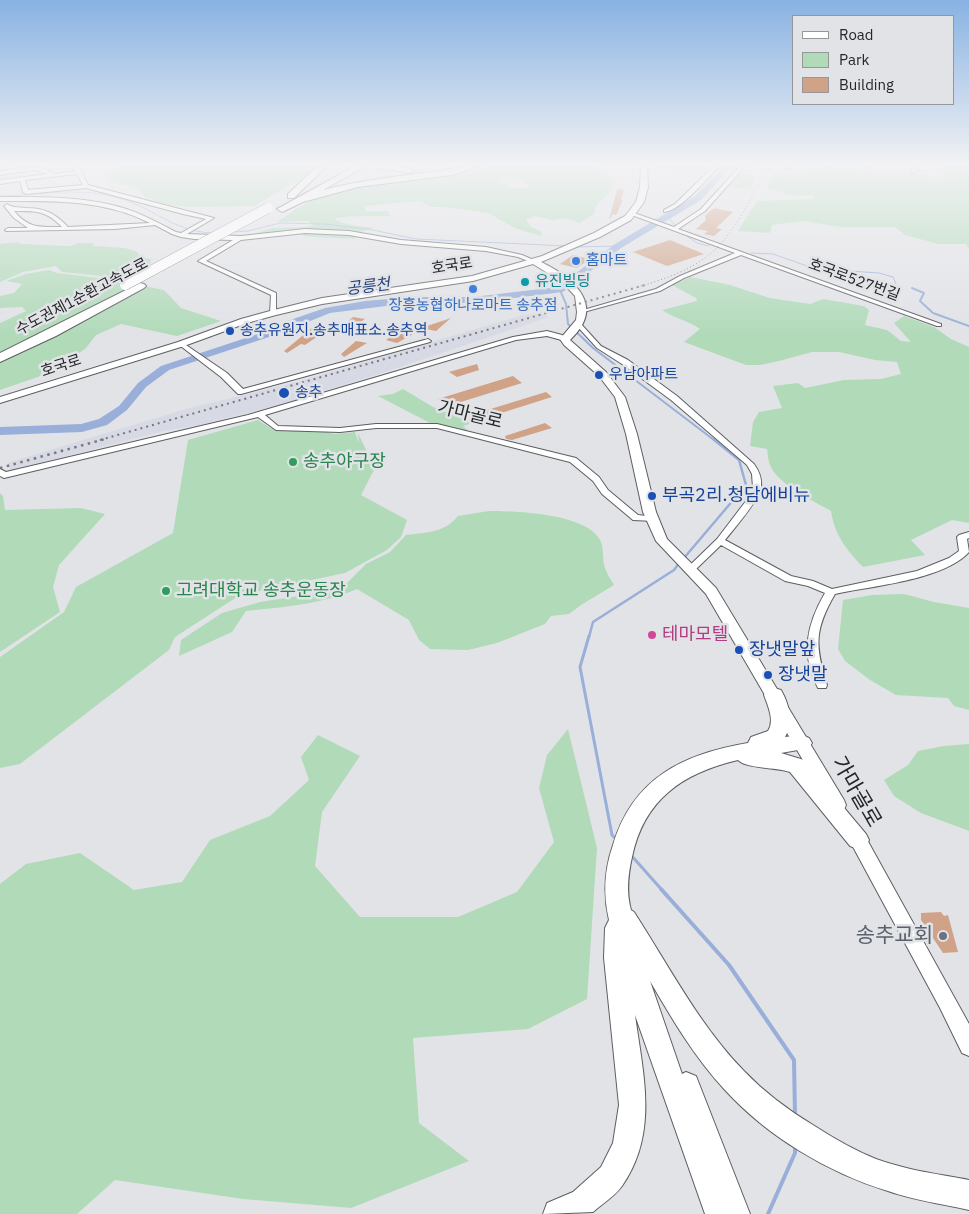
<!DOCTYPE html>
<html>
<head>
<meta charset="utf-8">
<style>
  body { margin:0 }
  #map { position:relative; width:969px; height:1214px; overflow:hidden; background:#e2e3e7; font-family:"IBM Plex Sans",sans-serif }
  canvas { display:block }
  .legend { position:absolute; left:792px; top:15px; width:162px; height:90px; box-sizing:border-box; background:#e2e3e7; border:1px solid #96979a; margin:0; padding:6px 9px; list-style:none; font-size:15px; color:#252627 }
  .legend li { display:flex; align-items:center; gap:10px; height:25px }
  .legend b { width:25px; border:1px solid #96979a }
</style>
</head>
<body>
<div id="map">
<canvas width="969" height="1214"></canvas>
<ul class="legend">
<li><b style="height:6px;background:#fff"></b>Road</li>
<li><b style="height:14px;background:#b1dab9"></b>Park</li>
<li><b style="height:14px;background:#d0a287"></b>Building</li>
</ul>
</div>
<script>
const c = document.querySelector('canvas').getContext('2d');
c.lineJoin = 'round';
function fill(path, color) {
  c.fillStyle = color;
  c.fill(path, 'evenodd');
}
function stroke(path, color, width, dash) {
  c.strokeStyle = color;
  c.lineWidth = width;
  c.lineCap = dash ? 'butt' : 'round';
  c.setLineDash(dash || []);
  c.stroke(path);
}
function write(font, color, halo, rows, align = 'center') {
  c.font = font + ' "IBM Plex Sans","Noto Sans KR",sans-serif';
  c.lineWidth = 5;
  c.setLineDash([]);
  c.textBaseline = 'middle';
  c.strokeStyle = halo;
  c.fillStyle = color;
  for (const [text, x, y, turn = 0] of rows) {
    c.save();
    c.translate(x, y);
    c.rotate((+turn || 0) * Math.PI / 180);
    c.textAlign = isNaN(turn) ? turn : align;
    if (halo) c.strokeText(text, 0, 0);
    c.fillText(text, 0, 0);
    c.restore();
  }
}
fill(new Path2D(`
  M 655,165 L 706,165 L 707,175 L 676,172 L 666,168 L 656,168 Z
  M 541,313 L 549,317 L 379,374 L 282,404 L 200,425 L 164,431 L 11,470 L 7,463 L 186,409 L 297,382 L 523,315 Z`), '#d7d9e4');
fill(new Path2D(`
  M 127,165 L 315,165 L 304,177 L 254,206 L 190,207 L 165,204 L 145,197 L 138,189 L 107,181 L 103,171 Z
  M 490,165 L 596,165 L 612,177 L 613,189 L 596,206 L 594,214 L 579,223 L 566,218 L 553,220 L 534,216 L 526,220 L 531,227 L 542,232 L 541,236 L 517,229 L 488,213 L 445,207 L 431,207 L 420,201 L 365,206 L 365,211 L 388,211 L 390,216 C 378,217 340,215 335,219 C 344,226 362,226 375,228 L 363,231 L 354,239 C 344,238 307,238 301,235 L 306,231 L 252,235 L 271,228 L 306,227 L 313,225 L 308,221 L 277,222 L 296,209 L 316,199 L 355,187 L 441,178 L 484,168 ZM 511,176 L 523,179 L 522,182 L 530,186 C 519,189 509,191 500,181 Z
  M 944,165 L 969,165 L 969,249 L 966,244 L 938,244 L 905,235 L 895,227 L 841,227 L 803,221 L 772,225 L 770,233 L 738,231 L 757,201 L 814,199 L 813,196 L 792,195 L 766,188 L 773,173 L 825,168 L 918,173 L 941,178 Z
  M 739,173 L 757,176 L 750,189 L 727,186 Z
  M 18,242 L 22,244 L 70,246 L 78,243 L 93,243 L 94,246 L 125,248 L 137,252 L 140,257 L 151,259 L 150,264 L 121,278 L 62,272 L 56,266 L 23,272 L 0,282 L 0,244 Z
  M 49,270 L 57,273 L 116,280 L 164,290 L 181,308 L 221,321 L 177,336 L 121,324 L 96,335 L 86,348 L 66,363 L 38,377 L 0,390 L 0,323 L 26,311 L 22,307 L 0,308 L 0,296 L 14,293 L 22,284 L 6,281 L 26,274 Z
  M 691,277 L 730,285 L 770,298 L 810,304 L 823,299 L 864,306 L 869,310 L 865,325 L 887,330 L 901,341 L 911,342 L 894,323 L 904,316 L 934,327 L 951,339 L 969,347 L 969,523 L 952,520 L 911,540 L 925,555 L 863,567 C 846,549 835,536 831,511 C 814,501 777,484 770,465 C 768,461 768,454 767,449 L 750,446 L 753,422 L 759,412 L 782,408 L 773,386 L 798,383 L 805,388 L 844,380 L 881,379 L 901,374 L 897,362 L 875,360 L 839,352 L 812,352 L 779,361 L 760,365 L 746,365 L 684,342 L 700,329 C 688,320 675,319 662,310 L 697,301 L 696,298 L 672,285 Z
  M 403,389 L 433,407 L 472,423 L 463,426 L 471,433 L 430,423 L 378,396 L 393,394 Z
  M 258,420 L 272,429 L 317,430 L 335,434 L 355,432 L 359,443 L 358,433 L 368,454 L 374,470 L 361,495 L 407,520 L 401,537 L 387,550 L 345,573 L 240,595 L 175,637 L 169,650 L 20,764 L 0,768 L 0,657 L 64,612 L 76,587 L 173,533 L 188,440 Z
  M 0,493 L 3,496 L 5,510 L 81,508 L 105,514 L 59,565 L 53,587 L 60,612 L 0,652 Z
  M 489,511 C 515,511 589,513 601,542 C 604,550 602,560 605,568 C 607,574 611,580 614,585 L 581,605 L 569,614 L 551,616 L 545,624 L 497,643 L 468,650 L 430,649 L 419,640 L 409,620 L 357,589 C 322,604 284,607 246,611 L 232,632 L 179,656 L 181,640 L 222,613 L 260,602 L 312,594 L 345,585 L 366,564 L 390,552 L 406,535 C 428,532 444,533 458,516 Z
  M 904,594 L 934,602 L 969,608 L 969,710 L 954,706 L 948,698 L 896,695 L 870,680 L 845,661 L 838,649 L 843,600 L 872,595 Z
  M 568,729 L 597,848 L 587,999 L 528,1029 L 413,1038 L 419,1123 L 469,1161 L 351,1208 L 243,1199 L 115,1180 L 77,1214 L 0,1214 L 0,884 L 26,864 L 80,853 L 134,890 L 182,882 L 210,840 L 270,816 L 309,780 L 301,757 L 318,735 L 360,756 L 322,812 L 315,866 L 360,917 L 458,917 L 517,892 L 554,842 L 539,788 L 547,755 Z
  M 969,744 L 969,831 L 921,813 L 894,796 L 884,780 L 908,765 L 918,751 L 944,746 Z`), '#b1dab9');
stroke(new Path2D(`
  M 0,196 C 38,195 78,187 115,197 C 152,206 171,231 212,233
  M 668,217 L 675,225
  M 233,232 L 248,231 L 280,223 L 325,224 L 373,230 L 416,239 L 567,246
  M 685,235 L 697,243 L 709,246
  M 575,247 L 618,246
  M 751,253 L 773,254 L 807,266 L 831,263 L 849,271 L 879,273 L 893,277 L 896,284`), '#99afd9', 1);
stroke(new Path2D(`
  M 912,288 L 924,293 L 920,301 L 933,313 L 969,326
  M 560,290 L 566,304 L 568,324 L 593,348 L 714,440`), '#99afd9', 2);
stroke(new Path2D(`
  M 684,558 L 746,485 L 739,460 L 713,439
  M 589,637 L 593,622 L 674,570 L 680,562`), '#99afd9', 2.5);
stroke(new Path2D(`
  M 589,636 L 580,667 L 612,835 L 618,841
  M 630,854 L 662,890`), '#99afd9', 3);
stroke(new Path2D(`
  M 661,889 L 729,965 L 794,1060 L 795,1116
  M 768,1214 L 795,1153 L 795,1146`), '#99afd9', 4);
fill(new Path2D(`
  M 725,165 L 733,165 L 701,200 L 621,248 L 563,292 L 473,303 L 410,303 L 330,313 L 278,334 L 169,370 L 146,387 L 127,410 L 107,425 L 82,432 L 0,435 L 0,427 L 81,424 L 99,419 L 119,406 L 138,383 L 161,366 L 270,330 L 293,319 L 325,308 L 365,301 L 410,297 L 473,297 L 557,287 L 615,244 L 695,196 Z`), '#99afd9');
fill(new Path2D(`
  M 617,189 L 624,190 L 621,200 L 623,200 L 616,215 L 613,214 L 609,220 Z
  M 714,208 L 733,212 L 716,228 L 722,229 L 714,236 L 704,234 L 708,231 L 696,229 L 706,220 L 705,216 Z
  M 670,240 L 704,254 L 667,266 L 633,252 Z
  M 573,255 L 590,259 L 577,268 L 560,264 Z
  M 353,317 L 365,319 L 351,329 L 335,335 L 334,333 Z
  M 451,318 L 436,331 L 421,328 Z
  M 313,327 L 327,330 L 305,345 L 301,344 L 287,353 L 284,351 Z
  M 399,331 L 413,334 L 397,343 L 386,340 Z
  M 356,341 L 367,343 L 344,357 L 341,354 Z
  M 477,364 L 479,370 L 457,377 L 449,372 Z
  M 513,376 L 522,383 L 448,406 L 438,399 Z
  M 546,392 L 552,397 L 479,420 L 471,415 Z
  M 545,423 L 552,428 L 512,440 L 506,439 L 505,436 Z
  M 941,912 L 944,916 L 948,915 L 958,952 L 943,953 L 921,920 L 921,913 Z`), '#d0a287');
const street = new Path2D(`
  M 0,165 L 4,165 L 0,167 Z
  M 72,165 L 77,165 L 79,167 L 88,185 L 214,218 L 187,234 L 241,236 L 305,229 L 349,231 L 401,240 L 486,247 L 522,255 L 536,261 L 533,263 L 518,257 L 486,251 L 401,244 L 349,235 L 305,233 L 241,240 L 206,261 L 276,293 L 276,313 L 273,315 L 270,313 L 271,295 L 198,261 L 233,240 L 194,239 L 181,237 L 172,234 L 155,225 L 115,229 L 6,231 L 5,230 L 8,228 L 28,228 L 14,218 L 4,206 L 7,204 C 13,208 19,207 26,208 C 44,208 55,213 68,227 L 150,223 C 103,199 51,201 0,201 L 0,197 C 37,197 75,196 112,205 C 135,210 155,221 176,232 L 181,233 L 206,219 L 183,214 L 86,188 L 26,194 L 23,192 L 20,181 L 0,184 L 0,180 L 48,174 L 35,170 L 0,175 L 0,171 C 17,169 39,162 54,174 L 76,171 ZM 77,174 L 83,185 L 28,190 L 25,180 ZM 14,211 C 35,211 46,210 62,227 C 40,227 29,229 14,211 Z
  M 715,165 L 720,165 C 709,177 679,212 664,212 L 664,210 L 675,204 Z
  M 741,165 L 746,165 L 705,211 L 678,229 L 941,324 L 941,326 L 937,326 L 741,255 L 684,278 L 660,291 L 580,313 L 580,311 L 656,289 L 680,276 L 735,253 L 629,214 L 634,213 L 674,227 L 701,209 Z
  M 788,165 L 792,165 L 791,169 L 787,169 Z
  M 822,165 L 826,165 L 826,166 L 824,167 Z
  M 866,165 L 871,165 L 868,168 L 866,167 Z
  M 914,165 L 918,165 L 915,172 L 913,173 L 911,172 Z
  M 577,324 L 581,324 L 601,346 L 628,360 L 677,396 L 754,464 C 759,471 762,478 761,487 C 760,499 734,529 725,540 L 791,576 L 813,581 L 832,589 L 917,571 L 949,558 L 959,551 L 957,537 L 959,535 L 969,532 L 969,538 L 967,539 L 969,552 C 944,580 871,586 835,594 C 814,630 815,646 827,685 L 826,688 L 818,688 C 800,654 807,624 825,593 L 808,586 L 785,581 L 721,545 L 694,571 L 691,572 L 686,569 L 717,539 L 749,497 L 753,488 L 752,474 L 747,465 L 671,400 L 622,364 L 597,348 L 577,326 Z
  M 547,331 L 562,335 L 568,339 L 565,341 L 547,336 L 516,340 L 265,415 L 278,426 L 340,428 L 376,424 L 437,424 L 576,458 L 599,477 L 608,490 L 638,515 L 655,517 L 656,519 L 655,521 L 633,520 L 602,494 L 593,481 L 570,462 L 437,428 L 376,428 L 340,432 L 276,430 L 258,417 L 4,478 L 0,476 L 0,469 L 6,472 L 248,415 L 513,337 Z
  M 428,339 L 431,341 L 430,342 L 241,394 L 238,394 L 221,377 L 178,344 L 183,343 L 227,373 L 243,389 Z`);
const secondary = new Path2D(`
  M 641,165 L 647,165 L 648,187 L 644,202 L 631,220 L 600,237 L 541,262 C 574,278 607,306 570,340 L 606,372 L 625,397 L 637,434 L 656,512 L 667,539 L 716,588 L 844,800 L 846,805 L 844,810 L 838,812 L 832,810 L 706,594 L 656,541 L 643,512 L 626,434 L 615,397 L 599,376 L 564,345 L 560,339 L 576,320 L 577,312 L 575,296 L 562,282 L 533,264 L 473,281 L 322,304 L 276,315 L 247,323 L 184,346 L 0,403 L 0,397 L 178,342 L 241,319 L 270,311 L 322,298 L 472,276 L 542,256 L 594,233 L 625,216 L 636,202 L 640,187 Z
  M 854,825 L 860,827 L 969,1024 L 969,1056 L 962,1053 L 940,1008 L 845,832 L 848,827 Z`);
const highway = new Path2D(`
  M 318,165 L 328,165 L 294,198 L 288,198 L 288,194 Z
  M 357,165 L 368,165 L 323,190 C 361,180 400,176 439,171 C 453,169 467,165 481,165 L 452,175 L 358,187 L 303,202 L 282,212 L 277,209 Z
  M 374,165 L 395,165 L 414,170 L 410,173 L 378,168 Z
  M 140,283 L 144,284 L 146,286 L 144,288 L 56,336 L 0,362 L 0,353 Z
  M 774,688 L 781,690 C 789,704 794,723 785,737 L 802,735 L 809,738 L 812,743 L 809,748 L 781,753 L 804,760 L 866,834 L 869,840 L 866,846 L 858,849 L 850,846 L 790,772 C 776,767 747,769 738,760 C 683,773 644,799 632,857 C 628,875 626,892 631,910 L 634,912 C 669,966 699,1025 744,1071 C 764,1092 788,1110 813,1125 C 833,1138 854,1150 876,1159 C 906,1170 938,1174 969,1180 L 969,1210 C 942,1204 914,1200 888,1191 C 828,1173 767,1136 725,1090 C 695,1058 672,1019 650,981 L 682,1074 L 686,1072 L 696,1076 L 750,1214 L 705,1214 L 635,1015 C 643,1074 659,1133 622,1186 C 615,1196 602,1204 593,1212 L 543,1214 L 547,1203 L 573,1192 L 601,1167 L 613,1143 L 619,1105 L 604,958 L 605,928 L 609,920 C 603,894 604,871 613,845 C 633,778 683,754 748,743 L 751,737 L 768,731 C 775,721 768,706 764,695 L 767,690 Z`);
stroke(street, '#5d5e62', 2);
stroke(secondary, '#5d5e62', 2);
stroke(highway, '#5d5e62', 2);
fill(street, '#fff');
fill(secondary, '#fff');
fill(highway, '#fff');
stroke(new Path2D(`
  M 641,286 C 665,279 691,270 710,254 C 735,234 753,193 769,165`), '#78797c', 1, [1, 2.5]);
stroke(new Path2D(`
  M 100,440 L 645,285`), '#78797c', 2, [2, 4]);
stroke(new Path2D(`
  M 0,468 L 105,439`), '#78797c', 2.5, [2.5, 4.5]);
const highwayBridge = new Path2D(`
  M 125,285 L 268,208`);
stroke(highwayBridge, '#5d5e62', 11, []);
stroke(highwayBridge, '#fff', 10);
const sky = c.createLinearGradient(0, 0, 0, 335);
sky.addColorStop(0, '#88b2e2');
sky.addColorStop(0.49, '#f2f2f4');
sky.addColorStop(1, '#f2f2f400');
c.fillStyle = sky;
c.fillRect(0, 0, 969, 335);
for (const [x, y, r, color] of [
  [576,261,5,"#3f7fe0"],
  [525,282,5,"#0f9aa8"],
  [473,289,5,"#3f7fe0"],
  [230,331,5,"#1a4fb4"],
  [599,375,5,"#1a4fb4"],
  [284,393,6,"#1a4fb4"],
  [293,462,5,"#2e9e5b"],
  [652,496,5,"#1a4fb4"],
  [166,591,5,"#2e9e5b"],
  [652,635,5,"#d1479c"],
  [739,650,5,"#1a4fb4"],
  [768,675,5,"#1a4fb4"],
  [943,936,5,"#6b7280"]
]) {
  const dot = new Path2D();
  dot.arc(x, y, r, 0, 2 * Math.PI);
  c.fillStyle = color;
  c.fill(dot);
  stroke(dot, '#e2e3e7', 2);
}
write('15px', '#366cbe', '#e2e3e7', [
  ["홈마트",586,261],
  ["장흥농협하나로마트 송추점",473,306,"center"]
], 'left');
write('15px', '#252627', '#e2e3e7', [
  ["호국로",452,266,-9],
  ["호국로527번길",854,280,20],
  ["수도권제1순환고속도로",82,297,-28],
  ["호국로",61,366,-18]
]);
write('15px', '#0d838f', '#e2e3e7', [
  ["유진빌딩",535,282]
], 'left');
write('15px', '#164399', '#e2e3e7', [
  ["송추유원지.송추매표소.송추역",240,331],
  ["우남아파트",609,375],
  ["송추",295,393]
], 'left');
write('italic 16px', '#284277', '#e2e3e7', [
  ["공릉천",368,287,-7]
]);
write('18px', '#252627', '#e2e3e7', [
  ["가마골로",470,415,14]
]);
write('18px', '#27864d', '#e2e3e7', [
  ["송추야구장",303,462],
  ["고려대학교 송추운동장",176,591]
], 'left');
write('18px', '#164399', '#e2e3e7', [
  ["부곡2리.청담에비뉴",662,496],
  ["장냇말앞",749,650],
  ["장냇말",778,675]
], 'left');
write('18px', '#b23c85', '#e2e3e7', [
  ["테마모텔",662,635]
], 'left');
write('21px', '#252627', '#e2e3e7', [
  ["가마골로",856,792,60]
]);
write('21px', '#5b616d', '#e2e3e7', [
  ["송추교회",933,936]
], 'right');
</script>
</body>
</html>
